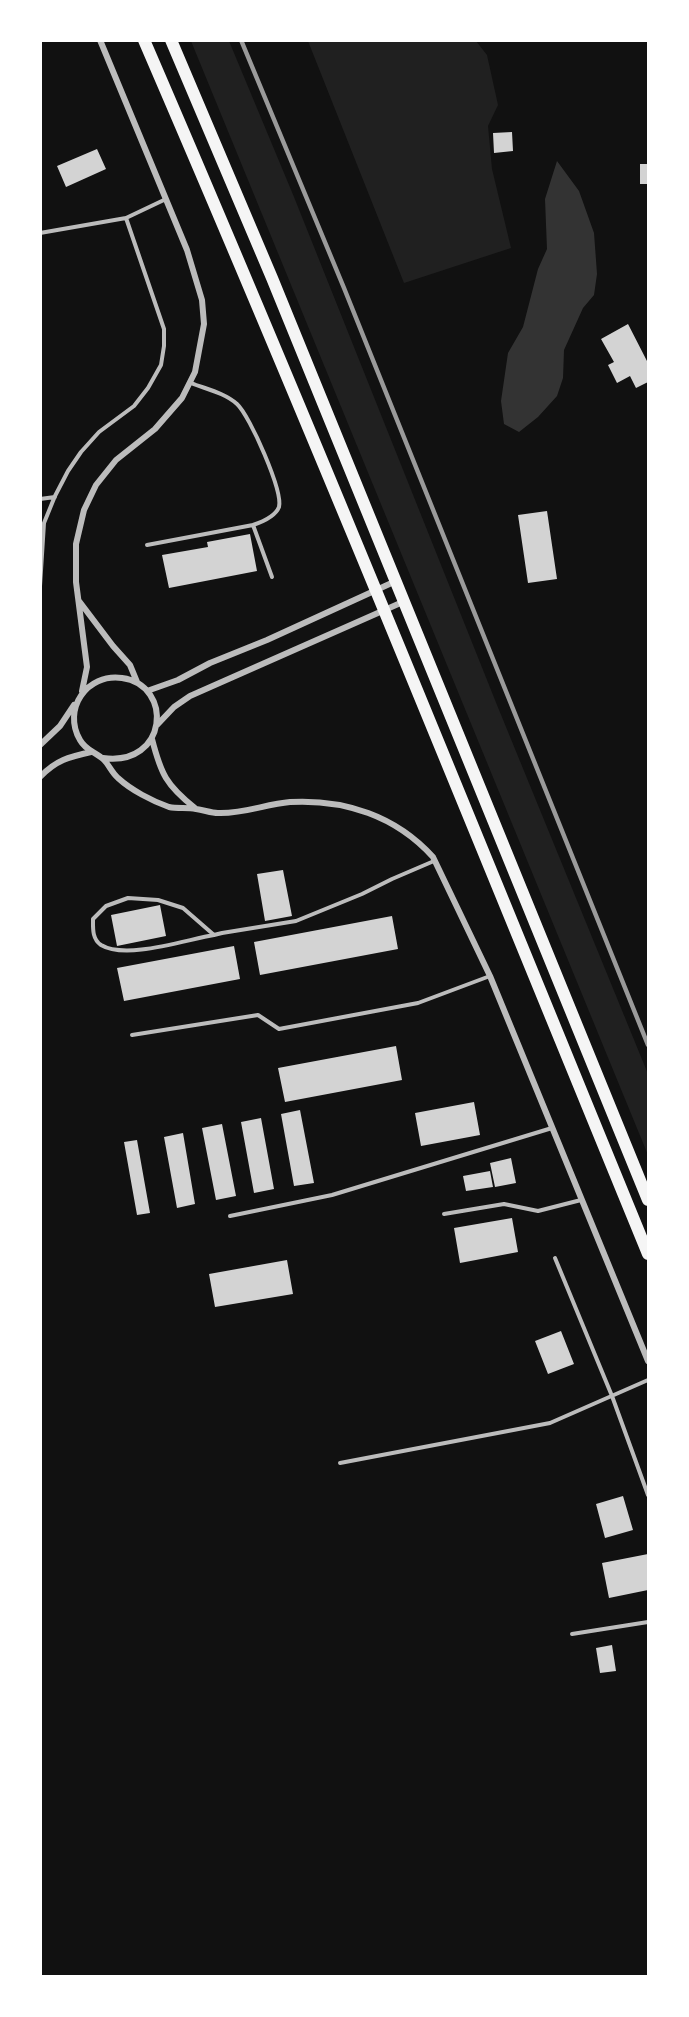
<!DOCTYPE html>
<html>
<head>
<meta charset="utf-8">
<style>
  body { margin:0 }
  #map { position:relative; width:689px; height:2017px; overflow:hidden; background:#111; font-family:Ubuntu,sans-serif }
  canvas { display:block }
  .frame { position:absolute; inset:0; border:42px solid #fff; pointer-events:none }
</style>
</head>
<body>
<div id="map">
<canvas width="689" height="2017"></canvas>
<div class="frame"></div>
</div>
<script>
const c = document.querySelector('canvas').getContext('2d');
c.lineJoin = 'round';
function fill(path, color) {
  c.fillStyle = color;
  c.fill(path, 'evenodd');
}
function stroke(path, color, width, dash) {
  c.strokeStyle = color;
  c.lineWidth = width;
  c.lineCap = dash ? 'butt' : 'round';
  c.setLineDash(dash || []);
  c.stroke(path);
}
fill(new Path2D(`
  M 191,41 L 229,41 L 294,197 L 497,705 L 648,1074 L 648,1155 Z
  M 308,41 L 476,41 L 487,55 L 498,105 L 488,126 L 492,169 L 511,248 L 404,283 Z`), '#202020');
fill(new Path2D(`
  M 557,161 L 579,191 L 594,233 L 597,274 L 594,295 L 583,308 L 564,350 L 563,378 L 557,396 L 538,417 L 519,432 L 504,424 L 501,401 L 508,353 L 523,327 L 538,269 L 547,249 L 545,199 Z`), '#333');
fill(new Path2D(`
  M 512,132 L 513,151 L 494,153 L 493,133 Z
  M 97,149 L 106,169 L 66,187 L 57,166 Z
  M 640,164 L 648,164 L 648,184 L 640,184 Z
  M 628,324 L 648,363 L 648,382 L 636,388 L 630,376 L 617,383 L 608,365 L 614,362 L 601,339 Z
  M 547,511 L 557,579 L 528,583 L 518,515 Z
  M 250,534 L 257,571 L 169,588 L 162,555 L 208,547 L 207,542 Z
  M 283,870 L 292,916 L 265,921 L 257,874 Z
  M 160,905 L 166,936 L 117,946 L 111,915 Z
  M 392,916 L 398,949 L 260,975 L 254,942 Z
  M 234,946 L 240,979 L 124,1001 L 117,968 Z
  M 396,1046 L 402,1080 L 285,1102 L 278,1068 Z
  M 474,1102 L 480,1135 L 421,1146 L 415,1113 Z
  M 300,1110 L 314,1183 L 294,1186 L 281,1114 Z
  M 261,1118 L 274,1189 L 254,1193 L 241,1122 Z
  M 222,1124 L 236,1196 L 216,1200 L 202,1128 Z
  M 183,1133 L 195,1204 L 177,1208 L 164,1137 Z
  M 137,1140 L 150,1213 L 137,1215 L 124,1142 Z
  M 511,1158 L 516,1183 L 495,1187 L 490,1163 Z
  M 490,1171 L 493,1187 L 466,1191 L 463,1176 Z
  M 512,1218 L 518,1252 L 460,1263 L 454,1228 Z
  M 287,1260 L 293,1294 L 215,1307 L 209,1274 Z
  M 561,1331 L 574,1364 L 548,1374 L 535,1341 Z
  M 623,1496 L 633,1530 L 605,1538 L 596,1504 Z
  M 648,1554 L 648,1590 L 609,1598 L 602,1563 Z
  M 612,1645 L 616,1671 L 600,1673 L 596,1648 Z`), '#d3d3d3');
stroke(new Path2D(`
  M 40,233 L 126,218 L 166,199
  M 191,383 C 206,389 225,393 237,404 C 250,416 283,491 279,507 C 275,517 262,522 253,525
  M 40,499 L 55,497
  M 147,545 L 253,525 L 272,577
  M 40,586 L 44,523 L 55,496 L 68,471 L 81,452 L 99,432 L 134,406 L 148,388 L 161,365 L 164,346 L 164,329 L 126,218
  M 214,935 L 183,908 L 158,900 L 128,898 L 106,906 L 93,919 C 93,928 92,939 101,945 C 126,960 185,940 214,935 L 222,933 L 296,921 L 362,894 L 392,879 L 434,861
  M 132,1035 L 258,1015 L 279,1029 L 418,1003 L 490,976
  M 444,1214 L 504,1204 L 538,1211 L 581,1200
  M 230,1216 L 332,1195 L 552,1128
  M 555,1258 L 612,1396 L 648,1495
  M 340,1463 L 550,1423 L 648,1380
  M 572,1634 L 648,1622`), '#bcbcbc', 4);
stroke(new Path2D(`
  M 79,601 L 113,646 L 130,665 L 137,682
  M 82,691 L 87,667 L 76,582 L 76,544 L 84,510 L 96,485 L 116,460 L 155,429 L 182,398 L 195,372 L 204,324 L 202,300 L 187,250 L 100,40
  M 147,691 L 178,680 L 210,663 L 267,640 L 396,581
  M 157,725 L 174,707 L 190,696 L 405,601
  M 152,739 C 161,774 166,785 195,808
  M 40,745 L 60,726 L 74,705
  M 103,758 C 168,767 174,685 122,678 C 87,673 62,709 80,740 C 86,751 96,752 104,760 C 109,765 112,773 118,778 C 131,790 152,801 169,807 C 178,809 187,807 196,809 C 204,810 211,813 218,813 C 243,814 266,804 290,802 C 345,799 396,816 433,857 L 490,976 L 648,1361
  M 40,777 C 56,760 69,757 91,752`), '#bcbcbc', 6);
stroke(new Path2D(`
  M 144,40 C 318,443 482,849 648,1254
  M 171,40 L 272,278 L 648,1200`), '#f5f5f5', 12);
stroke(new Path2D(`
  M 241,40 L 344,288 L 648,1045`), '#9a9a9a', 4.5);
</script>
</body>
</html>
